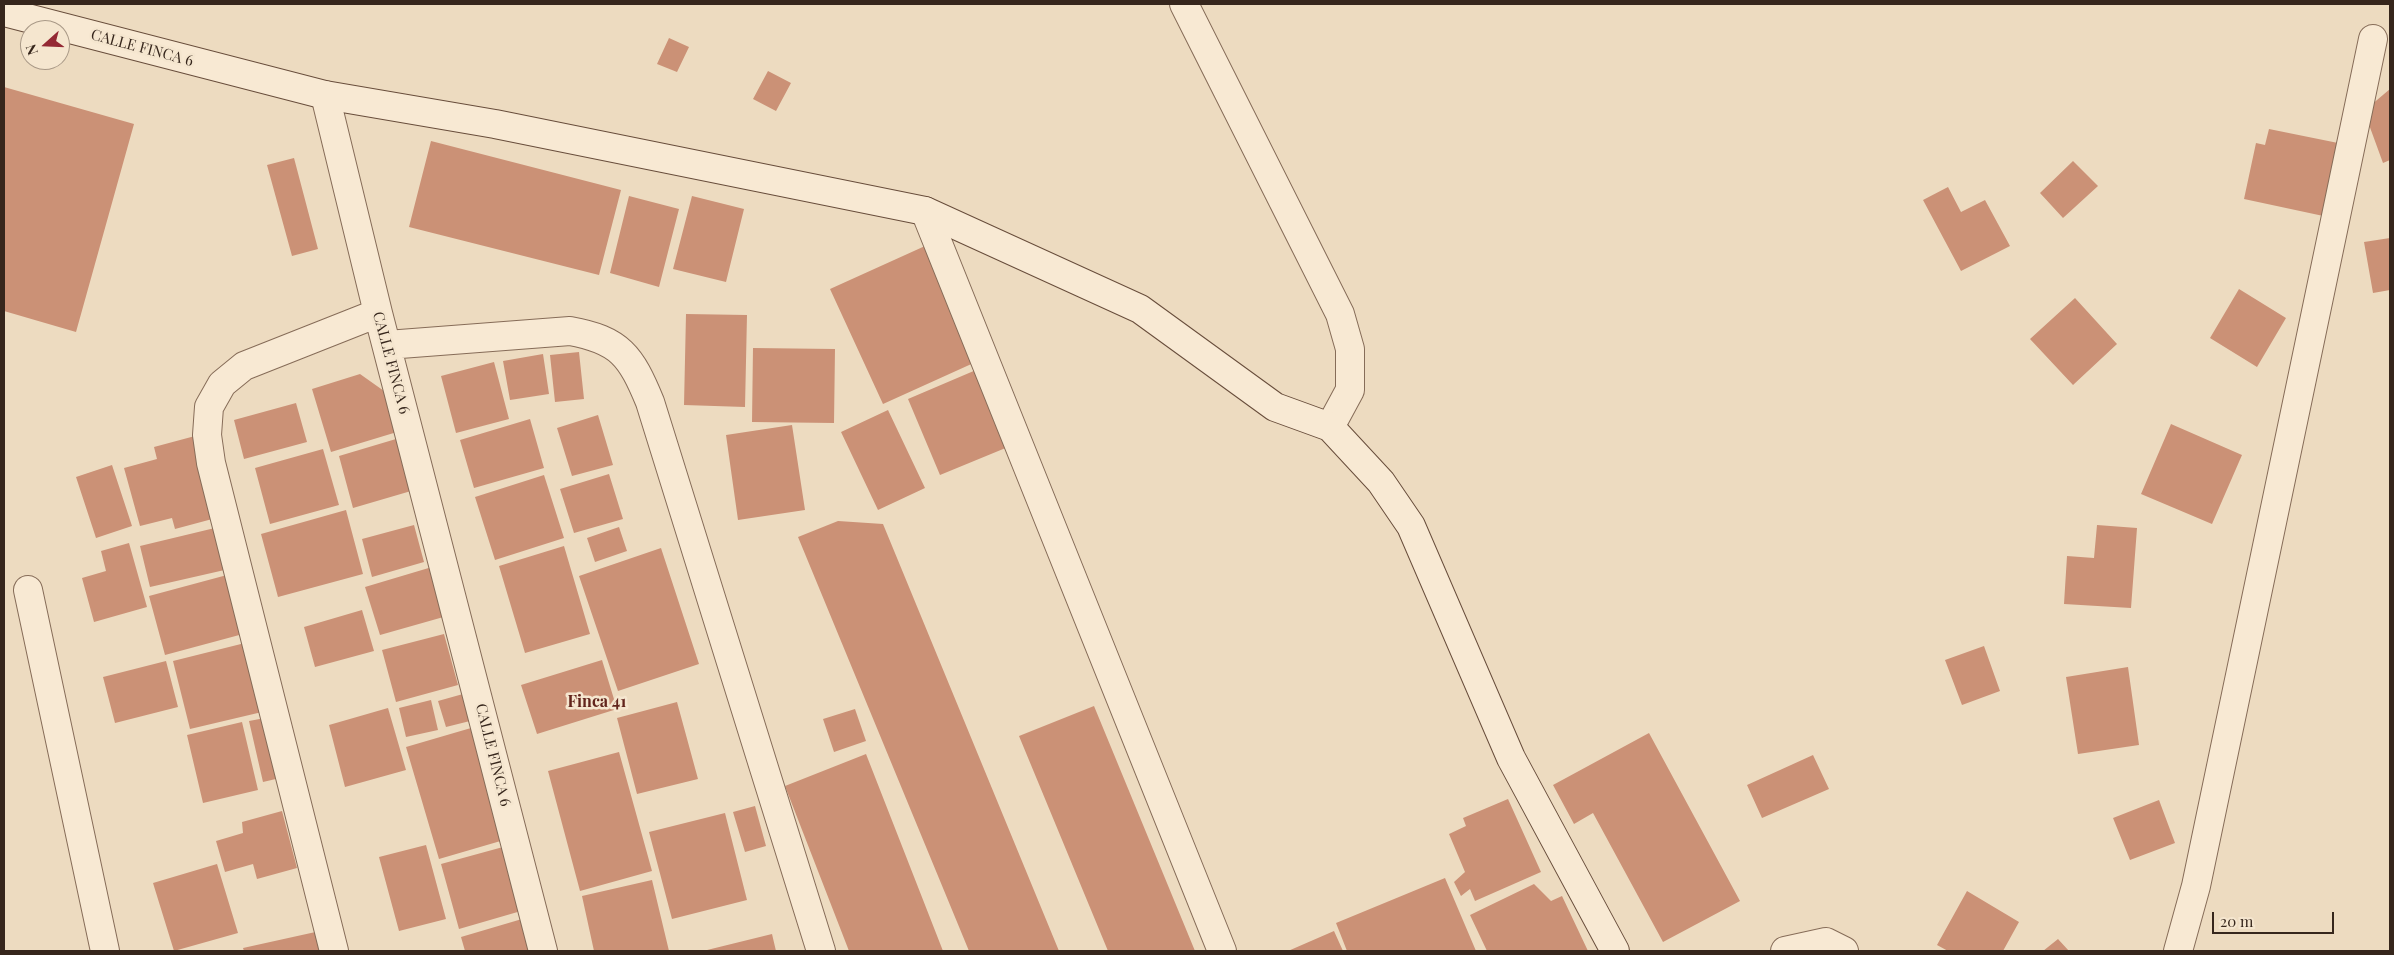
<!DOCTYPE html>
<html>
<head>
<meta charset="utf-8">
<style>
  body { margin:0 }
  #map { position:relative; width:2394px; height:955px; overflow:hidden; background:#eddbc0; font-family:"Playfair Display",serif }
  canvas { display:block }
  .frame { position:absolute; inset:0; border:5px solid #36261c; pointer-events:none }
  .north { position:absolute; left:20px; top:20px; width:50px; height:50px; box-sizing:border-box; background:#f5e6cf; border:1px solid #a99987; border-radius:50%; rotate:250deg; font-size:14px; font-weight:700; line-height:20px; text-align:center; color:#36261c }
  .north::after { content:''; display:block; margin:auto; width:18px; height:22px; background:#942934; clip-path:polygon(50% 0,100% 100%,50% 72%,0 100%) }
  .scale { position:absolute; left:2212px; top:912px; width:122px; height:22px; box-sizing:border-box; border:2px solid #36261c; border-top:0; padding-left:6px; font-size:15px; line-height:18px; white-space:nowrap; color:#36261c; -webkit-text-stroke:4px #f5e6cf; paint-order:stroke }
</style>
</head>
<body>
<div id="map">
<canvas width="2394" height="955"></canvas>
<div class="frame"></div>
<div class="north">N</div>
<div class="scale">20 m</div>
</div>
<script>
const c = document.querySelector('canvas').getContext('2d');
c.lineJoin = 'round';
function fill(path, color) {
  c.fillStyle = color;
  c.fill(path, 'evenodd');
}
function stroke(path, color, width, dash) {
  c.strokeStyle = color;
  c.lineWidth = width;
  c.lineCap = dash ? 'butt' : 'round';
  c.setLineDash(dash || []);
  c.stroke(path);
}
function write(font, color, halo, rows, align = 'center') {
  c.font = font + ' "Playfair Display",serif';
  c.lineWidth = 5;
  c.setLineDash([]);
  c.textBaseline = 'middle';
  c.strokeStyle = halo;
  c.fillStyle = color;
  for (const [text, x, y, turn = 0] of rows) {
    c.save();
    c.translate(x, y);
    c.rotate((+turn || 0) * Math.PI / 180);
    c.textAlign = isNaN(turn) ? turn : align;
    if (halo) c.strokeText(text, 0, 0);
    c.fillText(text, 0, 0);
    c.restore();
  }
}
fill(new Path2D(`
  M 669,38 L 689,47 L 677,72 L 657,64 Z
  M 768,71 L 791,83 L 776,111 L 753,99 Z
  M 4,87 L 134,124 L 76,332 L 4,311 Z
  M 2390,89 L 2390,160 L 2383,163 L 2364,111 Z
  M 2269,129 L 2343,144 L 2328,217 L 2244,199 L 2256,143 L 2265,145 Z
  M 431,141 L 621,190 L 599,275 L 409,227 Z
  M 294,158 L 318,249 L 292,256 L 267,165 Z
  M 2073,161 L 2098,186 L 2063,218 L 2040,193 Z
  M 1948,187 L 1961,212 L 1985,200 L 2010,246 L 1961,271 L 1923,200 Z
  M 629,196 L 679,209 L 659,287 L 610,273 Z
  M 692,196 L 744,209 L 726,282 L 673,269 Z
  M 2390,238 L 2390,290 L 2373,293 L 2364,242 Z
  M 925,246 L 978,361 L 883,404 L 830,289 Z
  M 2239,289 L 2286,318 L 2257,367 L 2210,338 Z
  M 2075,298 L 2117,344 L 2073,385 L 2030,339 Z
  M 686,314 L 747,315 L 745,407 L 684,405 Z
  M 753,348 L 835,349 L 834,423 L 752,422 Z
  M 579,352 L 584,399 L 555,402 L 550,355 Z
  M 543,354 L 549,394 L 510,400 L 503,361 Z
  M 494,362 L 509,419 L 456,433 L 441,376 Z
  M 976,370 L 1008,447 L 940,475 L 908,399 Z
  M 360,374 L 384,391 L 397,432 L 331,452 L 312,389 Z
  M 296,403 L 307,442 L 244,459 L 234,420 Z
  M 888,410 L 925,488 L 878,510 L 841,432 Z
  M 598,415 L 613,465 L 572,476 L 557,428 Z
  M 530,419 L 544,468 L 474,488 L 460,440 Z
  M 2171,424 L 2242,455 L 2212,524 L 2141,494 Z
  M 792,425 L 805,510 L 738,520 L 726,435 Z
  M 195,436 L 216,518 L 175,529 L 172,518 L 140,526 L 124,468 L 157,459 L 154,447 Z
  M 396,439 L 411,491 L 353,508 L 339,456 Z
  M 323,449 L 339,505 L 270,524 L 255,468 Z
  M 112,465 L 132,526 L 96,538 L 76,477 Z
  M 609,474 L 623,519 L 574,533 L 560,489 Z
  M 544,475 L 564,538 L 495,560 L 475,497 Z
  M 346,510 L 363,574 L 278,597 L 261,534 Z
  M 838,521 L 883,524 L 1059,951 L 969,951 L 798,537 Z
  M 414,525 L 424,562 L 372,577 L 362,539 Z
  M 2097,525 L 2137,528 L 2131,608 L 2064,604 L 2067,556 L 2094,558 Z
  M 219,527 L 229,569 L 150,587 L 140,546 Z
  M 619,527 L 627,551 L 595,562 L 587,538 Z
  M 129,543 L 147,607 L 94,622 L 82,578 L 106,571 L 101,551 Z
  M 564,546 L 590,634 L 525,653 L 499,566 Z
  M 661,548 L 699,664 L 618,691 L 579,576 Z
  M 432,567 L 447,616 L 380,635 L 365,587 Z
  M 227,575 L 243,634 L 165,655 L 149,596 Z
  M 362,610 L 374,651 L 315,667 L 304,627 Z
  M 444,634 L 458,685 L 396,702 L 382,650 Z
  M 245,643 L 262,712 L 190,729 L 173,661 Z
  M 1984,646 L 2000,691 L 1962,705 L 1945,660 Z
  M 602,660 L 617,709 L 537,734 L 521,685 Z
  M 166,661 L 178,707 L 115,723 L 103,677 Z
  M 2128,667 L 2139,745 L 2078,754 L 2066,677 Z
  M 463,694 L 470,721 L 446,727 L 438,701 Z
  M 431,700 L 438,730 L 406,737 L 399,708 Z
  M 677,702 L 698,779 L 637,794 L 617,718 Z
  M 1094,706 L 1195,951 L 1108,951 L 1019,736 Z
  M 388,708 L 406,770 L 345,787 L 329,725 Z
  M 855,709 L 866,741 L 834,752 L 823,719 Z
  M 265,718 L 280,778 L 263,782 L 249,721 Z
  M 242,722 L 258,790 L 203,803 L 187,735 Z
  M 471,728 L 504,840 L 439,859 L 406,747 Z
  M 1649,733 L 1740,901 L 1663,942 L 1593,813 L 1574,824 L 1553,785 Z
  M 619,752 L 652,871 L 580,891 L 548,771 Z
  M 866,754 L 943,951 L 849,951 L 785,786 Z
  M 1813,755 L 1829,789 L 1762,818 L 1747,785 Z
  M 1508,799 L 1541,872 L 1475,901 L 1470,889 L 1461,896 L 1454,882 L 1465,872 L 1449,834 L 1466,826 L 1463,818 Z
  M 2159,800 L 2175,843 L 2130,860 L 2113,818 Z
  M 755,806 L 766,846 L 745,852 L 733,812 Z
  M 282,811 L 297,868 L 257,879 L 253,864 L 225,872 L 216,841 L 243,833 L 242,822 Z
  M 725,813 L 747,900 L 672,919 L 649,832 Z
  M 426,845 L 446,919 L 399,931 L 379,857 Z
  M 503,847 L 521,911 L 459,929 L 441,864 Z
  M 217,864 L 238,933 L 174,951 L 153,883 Z
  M 1445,878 L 1476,951 L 1347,951 L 1336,923 Z
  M 652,880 L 669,951 L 594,951 L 582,896 Z
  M 1534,884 L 1551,901 L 1562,896 L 1588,951 L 1487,951 L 1470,915 Z
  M 1967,891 L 2019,922 L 2003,951 L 1948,951 L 1937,945 Z
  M 522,919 L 532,951 L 465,951 L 461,937 Z
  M 320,931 L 324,951 L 244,951 L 243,948 Z
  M 1334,931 L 1343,951 L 1288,951 Z
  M 772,934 L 776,951 L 703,951 Z
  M 2058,939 L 2069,951 L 2043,951 Z`), '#cb9176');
const street = new Path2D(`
  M 1184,4 L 1340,314 L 1350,349 L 1350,390 L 1330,427
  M 325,95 L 378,313 L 543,951
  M 925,211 L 1222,951
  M 387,345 L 570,331 C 620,340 631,356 650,402 L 821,951
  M 28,590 L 105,951
  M 334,951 L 211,463 L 207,435 L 209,407 L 222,384 L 244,366 L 378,313
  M 1785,951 L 1826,942 L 1844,951
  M 2178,951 L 2196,886 L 2373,39`);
const secondary = new Path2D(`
  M 4,12 L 325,95 L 495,124 L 925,211 L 1140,309 L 1275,407 L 1330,427 L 1381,482 L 1411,526 L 1511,758 L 1615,951`);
stroke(street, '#866c58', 30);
stroke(secondary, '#684d3b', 30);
stroke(street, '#f8e9d3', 28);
stroke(secondary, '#f8e9d3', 28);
write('15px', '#36261c', '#f5e6cf', [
  ["CALLE FINCA 6",142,48,15],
  ["CALLE FINCA 6",391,363,75],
  ["CALLE FINCA 6",493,755,76]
]);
write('bold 16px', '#62241c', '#f5e6cf', [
  ["Finca 41",597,702]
]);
</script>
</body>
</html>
